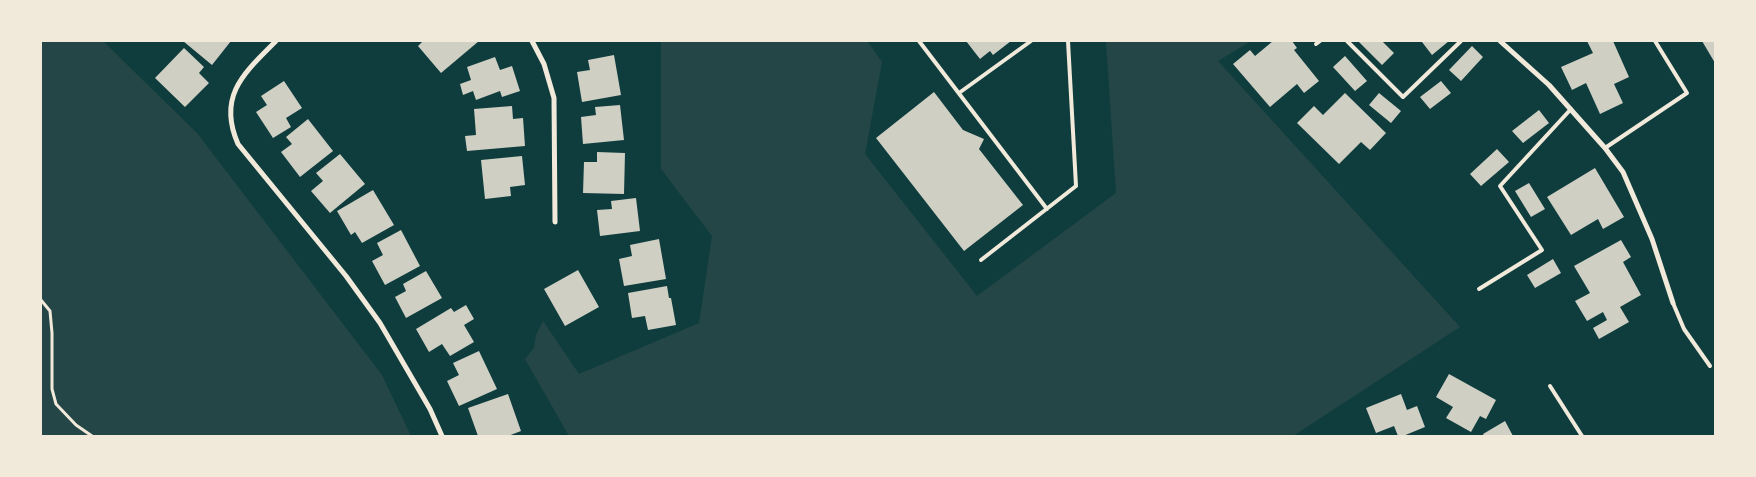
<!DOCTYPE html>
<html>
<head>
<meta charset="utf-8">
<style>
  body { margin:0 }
  #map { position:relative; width:1756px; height:477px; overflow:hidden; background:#0f3d3e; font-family:"Fira Sans",sans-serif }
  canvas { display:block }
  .frame { position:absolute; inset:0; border:42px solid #f1e9da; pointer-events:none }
</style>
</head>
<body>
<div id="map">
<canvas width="1756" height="477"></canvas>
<div class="frame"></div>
</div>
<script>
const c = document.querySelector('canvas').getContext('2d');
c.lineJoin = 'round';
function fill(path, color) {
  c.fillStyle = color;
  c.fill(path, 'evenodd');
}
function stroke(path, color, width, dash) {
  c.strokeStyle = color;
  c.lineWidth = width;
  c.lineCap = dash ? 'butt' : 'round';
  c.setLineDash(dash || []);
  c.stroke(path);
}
fill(new Path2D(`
  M 41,41 L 103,41 L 197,133 L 382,375 L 411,436 L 41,436 Z
  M 661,41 L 867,41 L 882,62 L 865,154 L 977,296 L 1116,193 L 1106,41 L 1251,41 L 1218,61 L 1460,327 L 1293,436 L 569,436 L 525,359 L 534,348 L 536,335 L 543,321 L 579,374 L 699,323 L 712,236 L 661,169 Z`), '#244646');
fill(new Path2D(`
  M 183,41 L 231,41 L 212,65 Z
  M 423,41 L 479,41 L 441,73 L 418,46 Z
  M 966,41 L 1011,41 L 993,55 L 990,51 L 980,59 Z
  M 1273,41 L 1292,41 L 1297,48 L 1294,50 L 1319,81 L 1304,93 L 1297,84 L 1270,107 L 1233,64 L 1250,50 L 1255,56 Z
  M 1358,41 L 1382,41 L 1394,53 L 1382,65 Z
  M 1424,41 L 1449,41 L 1432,55 L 1422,42 Z
  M 1587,41 L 1613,41 L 1629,77 L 1614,84 L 1623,103 L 1600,114 L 1586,83 L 1572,90 L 1561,67 L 1593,53 Z
  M 1702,41 L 1715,41 L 1715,63 Z
  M 1472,46 L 1483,57 L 1461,81 L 1449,70 Z
  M 184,48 L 204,67 L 199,73 L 209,83 L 185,107 L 155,78 Z
  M 614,55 L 621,95 L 582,102 L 577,72 L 590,70 L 588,60 Z
  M 1345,56 L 1367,81 L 1355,91 L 1333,67 Z
  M 495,57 L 500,70 L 512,66 L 520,91 L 502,97 L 500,91 L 476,100 L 473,91 L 463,95 L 460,84 L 471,80 L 467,67 Z
  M 284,81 L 302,108 L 286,118 L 291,127 L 273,138 L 256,112 L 267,105 L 261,96 Z
  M 1441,81 L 1451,93 L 1430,109 L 1420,97 Z
  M 934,92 L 963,130 L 984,139 L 979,149 L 1023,205 L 964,251 L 876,138 Z
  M 1345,93 L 1386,133 L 1370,150 L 1361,142 L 1339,164 L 1297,123 L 1314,106 L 1323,115 Z
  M 1379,93 L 1401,111 L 1391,123 L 1369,105 Z
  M 620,105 L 624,140 L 583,144 L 581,117 L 596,115 L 595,107 Z
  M 512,106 L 513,119 L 523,118 L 525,146 L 467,151 L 465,136 L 476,135 L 474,109 Z
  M 1539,110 L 1549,123 L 1523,143 L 1512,131 Z
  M 308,119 L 333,151 L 300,177 L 281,152 L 292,144 L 286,137 Z
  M 1497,149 L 1509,162 L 1481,186 L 1470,174 Z
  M 597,152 L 625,153 L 624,194 L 583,193 L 584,162 L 597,162 Z
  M 340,154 L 365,184 L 330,213 L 311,191 L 323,181 L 316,173 Z
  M 522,156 L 525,185 L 510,187 L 511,196 L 485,199 L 481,160 Z
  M 1595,168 L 1624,217 L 1603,229 L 1598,219 L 1571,235 L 1547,197 Z
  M 1529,183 L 1545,209 L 1531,217 L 1515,191 Z
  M 373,190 L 394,225 L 362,243 L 355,232 L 351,235 L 337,211 Z
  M 636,198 L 640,231 L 600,236 L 597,210 L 612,209 L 611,201 Z
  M 401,230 L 420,266 L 385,285 L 372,261 L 383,255 L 377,243 Z
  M 659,239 L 666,279 L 624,286 L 619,259 L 632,256 L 630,245 Z
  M 1621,240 L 1631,257 L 1623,262 L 1641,295 L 1620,307 L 1629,322 L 1599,339 L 1593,328 L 1607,320 L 1603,312 L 1587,321 L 1575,301 L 1590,293 L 1574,266 Z
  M 1553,259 L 1561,273 L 1535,288 L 1527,275 Z
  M 578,270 L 599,307 L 565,326 L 544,289 Z
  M 426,271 L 442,298 L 406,318 L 395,297 L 406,291 L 403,284 Z
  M 667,286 L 669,298 L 671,298 L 676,325 L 648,330 L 645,316 L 632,318 L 628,293 Z
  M 466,305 L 474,319 L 464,325 L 474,342 L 450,356 L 442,344 L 429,352 L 416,329 L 451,308 L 454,312 Z
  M 479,351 L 497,389 L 459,406 L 447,381 L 459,375 L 453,363 Z
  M 1449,374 L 1496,400 L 1486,419 L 1480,416 L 1471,432 L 1446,418 L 1453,407 L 1436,397 Z
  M 508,394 L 521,431 L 508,436 L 478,436 L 468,408 Z
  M 1401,394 L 1407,410 L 1417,406 L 1425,427 L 1403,436 L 1398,436 L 1394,426 L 1376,433 L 1366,408 Z
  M 1505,421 L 1513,436 L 1484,436 L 1483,434 Z`), '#cfcfc3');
stroke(new Path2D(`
  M 41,300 L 50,311 L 52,333 L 52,389 L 56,404 L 76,425 L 92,436`), '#f1e9da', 3);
stroke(new Path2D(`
  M 919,41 L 1047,209
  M 1347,41 L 1403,97 L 1461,41
  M 1316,44 L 1320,41
  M 959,93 L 1031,41
  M 1605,148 L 1687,93 L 1655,41
  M 981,260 L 1076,186 L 1068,41
  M 1479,289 L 1542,250 L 1500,186 L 1571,109
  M 1673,303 L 1684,329 L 1710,366
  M 1550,386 L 1582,436`), '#f1e9da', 4);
stroke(new Path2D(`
  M 276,41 C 244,73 217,96 238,144 L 346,276 L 380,323 L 430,409 L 442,436
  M 532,41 L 544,64 L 554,98 L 555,222
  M 1500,41 L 1549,85 L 1605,148 L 1623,172 L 1652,239 L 1673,303`), '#f1e9da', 5);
</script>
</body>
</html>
